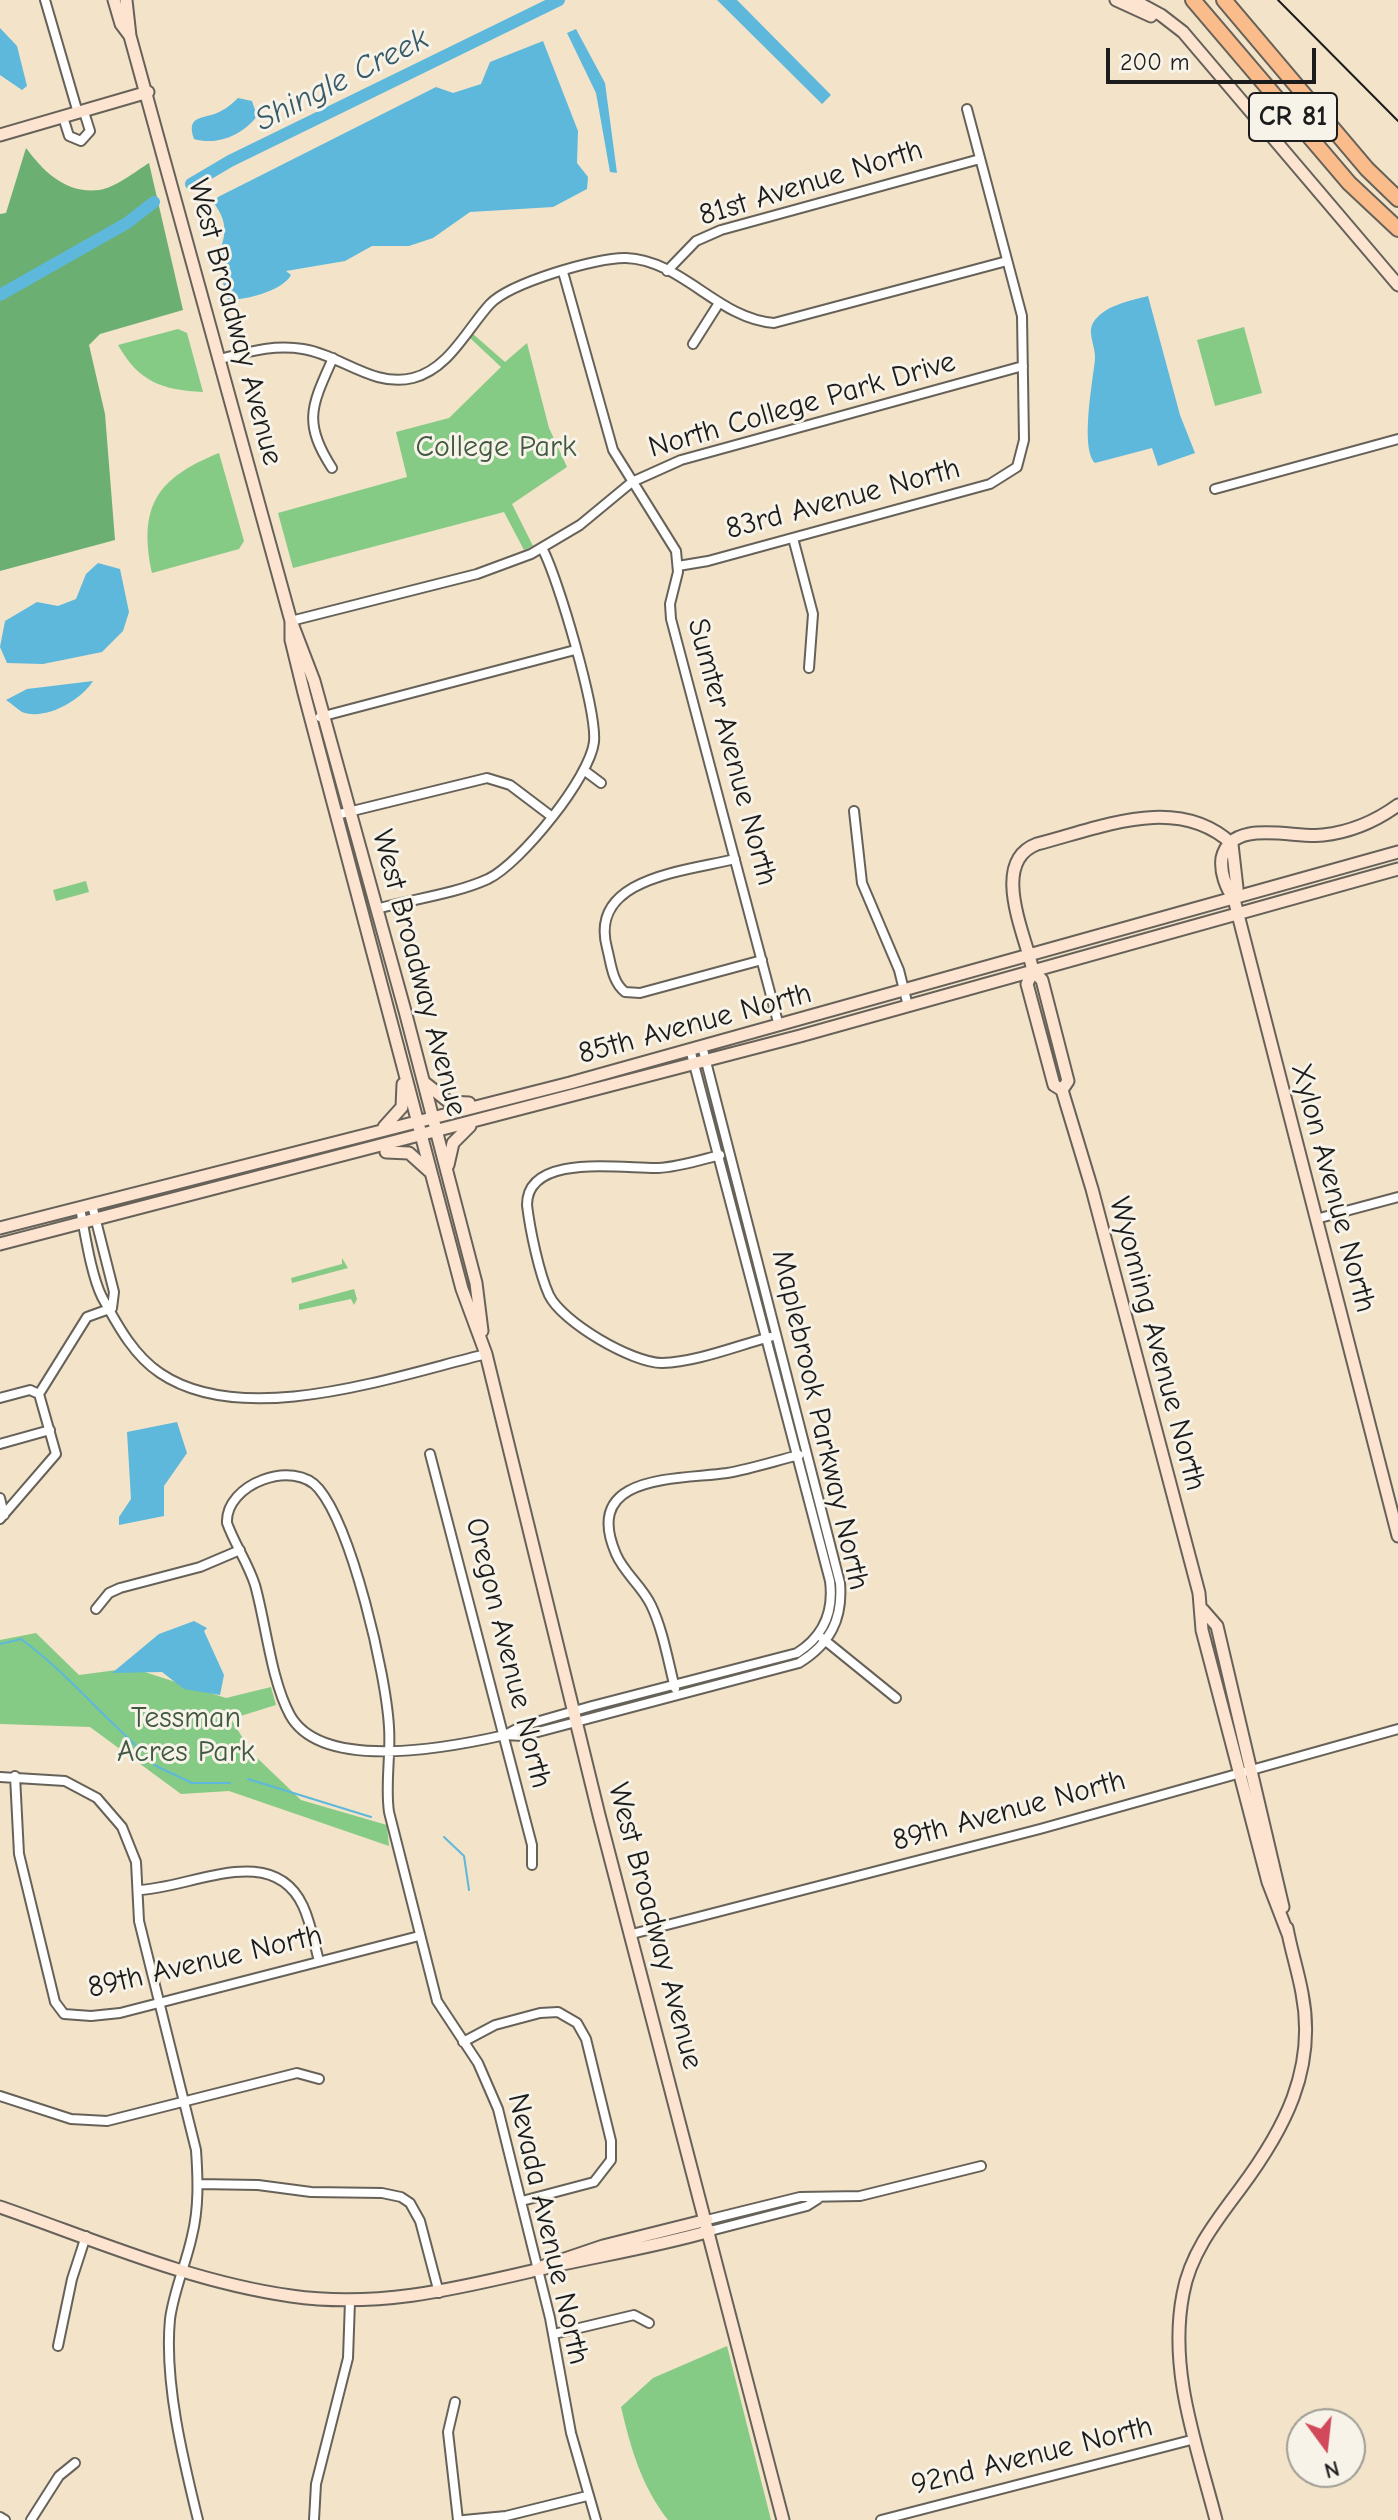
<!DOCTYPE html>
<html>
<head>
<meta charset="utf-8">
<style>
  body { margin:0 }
  #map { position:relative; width:1398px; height:2520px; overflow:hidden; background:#f2e3c9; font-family:"Comic Neue",sans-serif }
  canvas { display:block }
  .north { position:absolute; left:1286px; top:2408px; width:80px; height:80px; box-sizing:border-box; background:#f7f3e8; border:2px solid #9f9d96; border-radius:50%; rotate:165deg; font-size:22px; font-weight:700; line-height:32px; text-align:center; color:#1c1c1c }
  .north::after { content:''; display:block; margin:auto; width:28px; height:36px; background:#d1495b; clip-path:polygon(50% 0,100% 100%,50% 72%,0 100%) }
  .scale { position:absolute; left:1106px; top:48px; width:210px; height:36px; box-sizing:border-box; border:4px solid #1c1c1c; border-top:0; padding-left:10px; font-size:24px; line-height:28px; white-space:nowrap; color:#1c1c1c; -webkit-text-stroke:6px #f7f3e8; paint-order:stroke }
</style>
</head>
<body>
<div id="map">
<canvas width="1398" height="2520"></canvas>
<div class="north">N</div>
<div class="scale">200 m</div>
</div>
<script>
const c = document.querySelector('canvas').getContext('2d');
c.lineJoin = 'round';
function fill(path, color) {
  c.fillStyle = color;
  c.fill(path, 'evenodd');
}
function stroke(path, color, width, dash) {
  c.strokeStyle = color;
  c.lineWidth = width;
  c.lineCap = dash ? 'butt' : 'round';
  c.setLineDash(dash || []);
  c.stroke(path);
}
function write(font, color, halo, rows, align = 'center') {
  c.font = font + ' "Comic Neue",sans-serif';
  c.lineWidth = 6;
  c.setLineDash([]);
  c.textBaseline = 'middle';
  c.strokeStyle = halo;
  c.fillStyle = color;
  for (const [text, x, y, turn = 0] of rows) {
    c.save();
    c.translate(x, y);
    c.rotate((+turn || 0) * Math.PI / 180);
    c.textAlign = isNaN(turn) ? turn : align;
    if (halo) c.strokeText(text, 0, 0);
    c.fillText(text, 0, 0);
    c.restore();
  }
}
fill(new Path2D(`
  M 1244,327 L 1262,393 L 1215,406 L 1197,340 Z
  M 178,329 L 187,333 L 203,392 C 162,390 139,382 118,345 Z
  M 473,334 L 505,362 L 527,343 L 549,428 L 567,467 L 512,504 L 533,546 L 524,550 L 504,512 L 293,568 L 278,513 L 407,477 L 396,432 L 449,418 L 501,367 L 470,338 Z
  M 219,453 L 244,541 L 239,549 L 152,573 C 138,506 157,478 219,453 Z
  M 86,881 L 89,892 L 56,901 L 53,890 Z
  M 342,1258 L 348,1268 L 292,1283 L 291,1278 L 342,1264 Z
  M 354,1289 L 357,1299 L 354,1305 L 351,1299 L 299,1310 L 299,1304 Z
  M 36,1633 L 79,1675 L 132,1668 L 226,1698 L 271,1687 L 276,1705 L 231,1719 L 252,1753 L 301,1800 L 387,1825 L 389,1846 L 229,1791 L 181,1794 L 90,1727 L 0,1724 L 0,1640 Z
  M 727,2346 L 771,2520 L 668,2520 C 641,2485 631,2449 621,2407 L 653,2378 Z`), '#86cb85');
fill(new Path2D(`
  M 26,148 C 44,172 66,194 99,190 C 115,188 136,171 149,163 L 183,310 L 100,334 L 89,345 L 105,414 L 115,540 L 0,571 L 0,214 L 6,213 Z`), '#6caf72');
fill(new Path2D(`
  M 717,0 L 737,0 L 831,95 L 822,104 Z
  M 0,28 L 17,46 L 27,86 L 22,90 L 0,75 Z
  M 576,29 L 605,83 L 617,173 L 610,172 L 596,93 L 567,33 Z
  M 543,41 L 578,131 L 577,163 L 588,177 L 587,189 L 553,207 L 470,212 L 433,238 L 409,246 L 372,246 L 345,261 L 286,271 L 291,275 C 282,291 246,300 228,300 L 223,283 L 227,275 L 223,274 L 217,257 C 227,235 228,223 214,203 L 218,197 L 436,87 L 453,93 L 481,84 L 490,62 Z
  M 238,98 L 252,101 L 257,116 C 243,135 217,146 194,139 C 185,113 206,120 221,111 C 227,108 233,103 238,98 Z
  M 1148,296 L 1180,415 L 1195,453 L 1158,466 L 1152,448 L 1095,463 C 1080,448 1093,380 1095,359 C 1096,347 1087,333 1093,323 C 1104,305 1130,301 1148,296 Z
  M 98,563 L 120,569 L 129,612 L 123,631 L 102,652 L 43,664 L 7,663 L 0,647 L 5,621 L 37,602 L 58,606 L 76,599 L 86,574 Z
  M 93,681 C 81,700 46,721 22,712 C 17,709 11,703 6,700 L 27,689 Z
  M 177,1422 L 187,1453 L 164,1486 L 164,1516 L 119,1525 L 119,1517 L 131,1499 L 127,1432 Z
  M 194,1621 L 207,1628 L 204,1631 L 224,1675 L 220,1695 L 184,1689 L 162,1672 L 112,1673 L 159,1634 Z`), '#5db8db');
stroke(new Path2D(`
  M 0,1644 L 21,1639 C 66,1672 100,1714 142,1751
  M 154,1765 L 192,1783 L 230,1783
  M 248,1779 L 371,1817
  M 444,1837 L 464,1856 L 469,1890`), '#5db8db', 2);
stroke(new Path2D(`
  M 191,184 L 230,161 L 559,0
  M 0,295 L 127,223 L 154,202`), '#5db8db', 12);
const street = new Path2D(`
  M 45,0 L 78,113
  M 63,117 L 69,136 L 81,141 L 90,131 L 84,112
  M 667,271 L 696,241 L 721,230 L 980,159
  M 563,272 L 613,450 L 676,551 L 678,572 L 670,604 L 671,619 L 779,1026
  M 693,344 L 719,303
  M 220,359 C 248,352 274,344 303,349 C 341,355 373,388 413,378 C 449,369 467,329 490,304 C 510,283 597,257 626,258 C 682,260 718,319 774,323 L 1007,261
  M 332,468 C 302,422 312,405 333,358
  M 1215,489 L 1398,439
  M 793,538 L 813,614 L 809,668
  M 678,566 L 708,561 L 990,484 L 1017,467 L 1024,440 L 1022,316 L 967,109
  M 291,621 L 477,574 L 531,554 L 580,525 L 632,482 L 681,460 L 1023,366
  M 320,717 L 575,650
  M 585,771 L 601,783
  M 854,811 L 862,883 L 899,970 L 908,1006
  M 336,815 L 487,778 L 510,785 L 551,816
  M 735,859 C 688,871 588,877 607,948 C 611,963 612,982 625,992 L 640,993 L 762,960
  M 376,909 C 413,899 455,894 488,879 C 521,863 590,777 594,742 C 597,711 558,577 542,548
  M 690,1049 L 830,1581 C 834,1612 824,1636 797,1653 L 592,1706 L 522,1726 L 505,1735 L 523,1736 L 799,1663 C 830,1644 843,1619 840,1583 L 702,1046
  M 720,1155 C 700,1160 679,1167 658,1168 C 624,1169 527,1152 527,1205 C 530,1230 539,1273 549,1295 C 562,1322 632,1363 662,1363 C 697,1362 736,1346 770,1337
  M 92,1205 L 114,1292 L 112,1308
  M 80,1208 C 85,1233 91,1275 102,1297 C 117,1324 133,1355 160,1373 C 244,1430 395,1376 486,1354
  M 1316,1219 L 1398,1197
  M 39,1394 L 87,1317 L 112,1308
  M 0,1398 L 30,1390 L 39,1394 L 56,1454 L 0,1519
  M 0,1444 L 50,1430
  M 430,1454 L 532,1845 L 532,1865
  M 0,1498 L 4,1515
  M 96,1609 L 109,1593 L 120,1588 L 200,1567 L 240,1550
  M 822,1638 L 896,1698
  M 675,1688 C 668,1661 663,1630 651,1605 C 642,1586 624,1573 616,1554 C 581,1473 678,1480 727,1473 C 751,1469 775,1461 799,1455
  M 505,1735 C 452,1747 322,1773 290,1715 C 271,1680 266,1624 255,1585 C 248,1563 235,1545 227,1523 C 225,1484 294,1458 319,1489 C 352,1529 386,1673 389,1727 C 391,1755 385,1784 389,1812 L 437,2001 L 478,2063 L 498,2109 L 550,2318 L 571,2433 L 596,2520
  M 15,1776 L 19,1854 L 55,2002 L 64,2014 L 91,2016 L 120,2013 L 419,1936
  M 0,1777 L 65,1781 L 97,1798 L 122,1827 L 136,1862 L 139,1921 L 196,2150 C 198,2179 199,2208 192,2236 C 186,2264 174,2290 170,2319 C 164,2382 183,2459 198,2520
  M 138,1890 C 190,1889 272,1840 303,1906 C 311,1923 314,1943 319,1961
  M 632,1934 L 1040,1829 L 1398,1729
  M 463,2042 L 495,2025 L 540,2013 L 558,2012 L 577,2023 L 586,2039 L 611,2141 L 611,2160 L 594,2182 L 522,2201
  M 0,2096 L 71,2119 L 107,2121 L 297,2073 L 319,2079
  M 198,2184 L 258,2185 L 311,2192 L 382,2193 L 401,2197 L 410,2203 L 420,2221 L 439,2293
  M 707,2220 L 800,2197 L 860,2196 L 981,2166
  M 710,2231 L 807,2206 L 818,2199
  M 554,2334 L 634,2315 L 649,2323
  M 58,2346 L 72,2279 L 86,2236
  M 455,2402 L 448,2432 L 458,2520
  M 0,2517 L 5,2520
  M 31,2520 L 59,2476 L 75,2463
  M 314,2520 L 316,2484 L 348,2358 L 350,2301
  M 464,2520 L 506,2516 L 587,2496
  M 881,2520 L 1195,2439`);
const secondary = new Path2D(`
  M 114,0 L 121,24 L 130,36
  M 126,0 L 130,36 L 291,621 L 314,681 L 405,1011 L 476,1283 L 482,1331
  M 1116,0 L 1151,16
  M 1133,0 L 1161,15 L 1183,32 L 1398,285
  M 0,135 L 148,92
  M 291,621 L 291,640 L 304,693 L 462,1289 L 486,1354 L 599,1815 L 783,2520
  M 1398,805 C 1376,821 1351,832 1323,835 C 1295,839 1231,817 1222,858 C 1220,872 1226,888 1234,899 L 1398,1536
  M 1232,844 L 1237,888 L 1234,899
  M 1033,971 L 1027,984 L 1054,1085 L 1062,1090 L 1092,1189 L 1199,1593 L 1202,1630 L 1244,1790 L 1268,1882 L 1288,1934
  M 425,1083 L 449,1102 L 469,1103
  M 1062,1090 L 1068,1081 L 1042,980 L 1033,971 C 1026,936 989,862 1037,844 C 1100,828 1177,793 1232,844
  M 384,1127 L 402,1107 L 403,1084
  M 386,1152 L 409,1153 L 429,1171
  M 448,1165 L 453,1143 L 470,1126
  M 0,1228 L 570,1083 L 1398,852
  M 0,1244 L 800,1036 L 1398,869
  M 1203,1610 L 1217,1626 L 1283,1907
  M 0,2207 C 95,2240 191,2282 291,2296 C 375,2308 451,2290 532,2271 C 590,2257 651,2248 710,2231
  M 541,2267 L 603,2246 L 707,2220
  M 1216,2520 C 1197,2446 1168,2371 1183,2294 C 1190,2254 1216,2221 1240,2189 C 1284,2130 1317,2069 1302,1993 C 1298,1971 1291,1950 1287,1928`);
const highway = new Path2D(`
  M 1193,0 L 1349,183 L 1398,229
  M 1224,0 L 1367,169 L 1398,199`);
stroke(street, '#676259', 12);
stroke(secondary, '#676259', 15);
stroke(highway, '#676259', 18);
stroke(street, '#fff', 8);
stroke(secondary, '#fde4d1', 11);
stroke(highway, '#fabc8b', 14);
stroke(new Path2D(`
  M 1278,0 L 1398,121`), '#1c1c1c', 2);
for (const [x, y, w] of [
  [1293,117,88]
]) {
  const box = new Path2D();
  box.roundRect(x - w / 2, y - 24, w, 48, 6);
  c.fillStyle = '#f7f3e8';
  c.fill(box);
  stroke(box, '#1c1c1c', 2);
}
write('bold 28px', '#1c1c1c', null, [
  ["CR 81",1293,117]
]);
write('30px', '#1c1c1c', '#f7f3e8', [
  ["81st Avenue North",811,183,-17],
  ["West Broadway Avenue",235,322,75],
  ["North College Park Drive",802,405,-16],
  ["83rd Avenue North",843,499,-15],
  ["Sumter Avenue North",732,752,75],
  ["West Broadway Avenue",419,973,75],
  ["85th Avenue North",695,1024,-15],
  ["Xylon Avenue North",1333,1188,75],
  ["Wyoming Avenue North",1157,1344,75],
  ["Maplebrook Parkway North",820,1420,77],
  ["Oregon Avenue North",508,1653,76],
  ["89th Avenue North",1009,1811,-15],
  ["West Broadway Avenue",655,1926,75],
  ["89th Avenue North",205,1962,-13],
  ["Nevada Avenue North",548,2229,77],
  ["92nd Avenue North",1032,2456,-14]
]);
write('30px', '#415941', '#f7f3e8', [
  ["College Park",496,448],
  ["Tessman",186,1719],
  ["Acres Park",186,1753]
]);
write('italic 32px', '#365a68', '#f7f3e8', [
  ["Shingle Creek",342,80,-27]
]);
</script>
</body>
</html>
